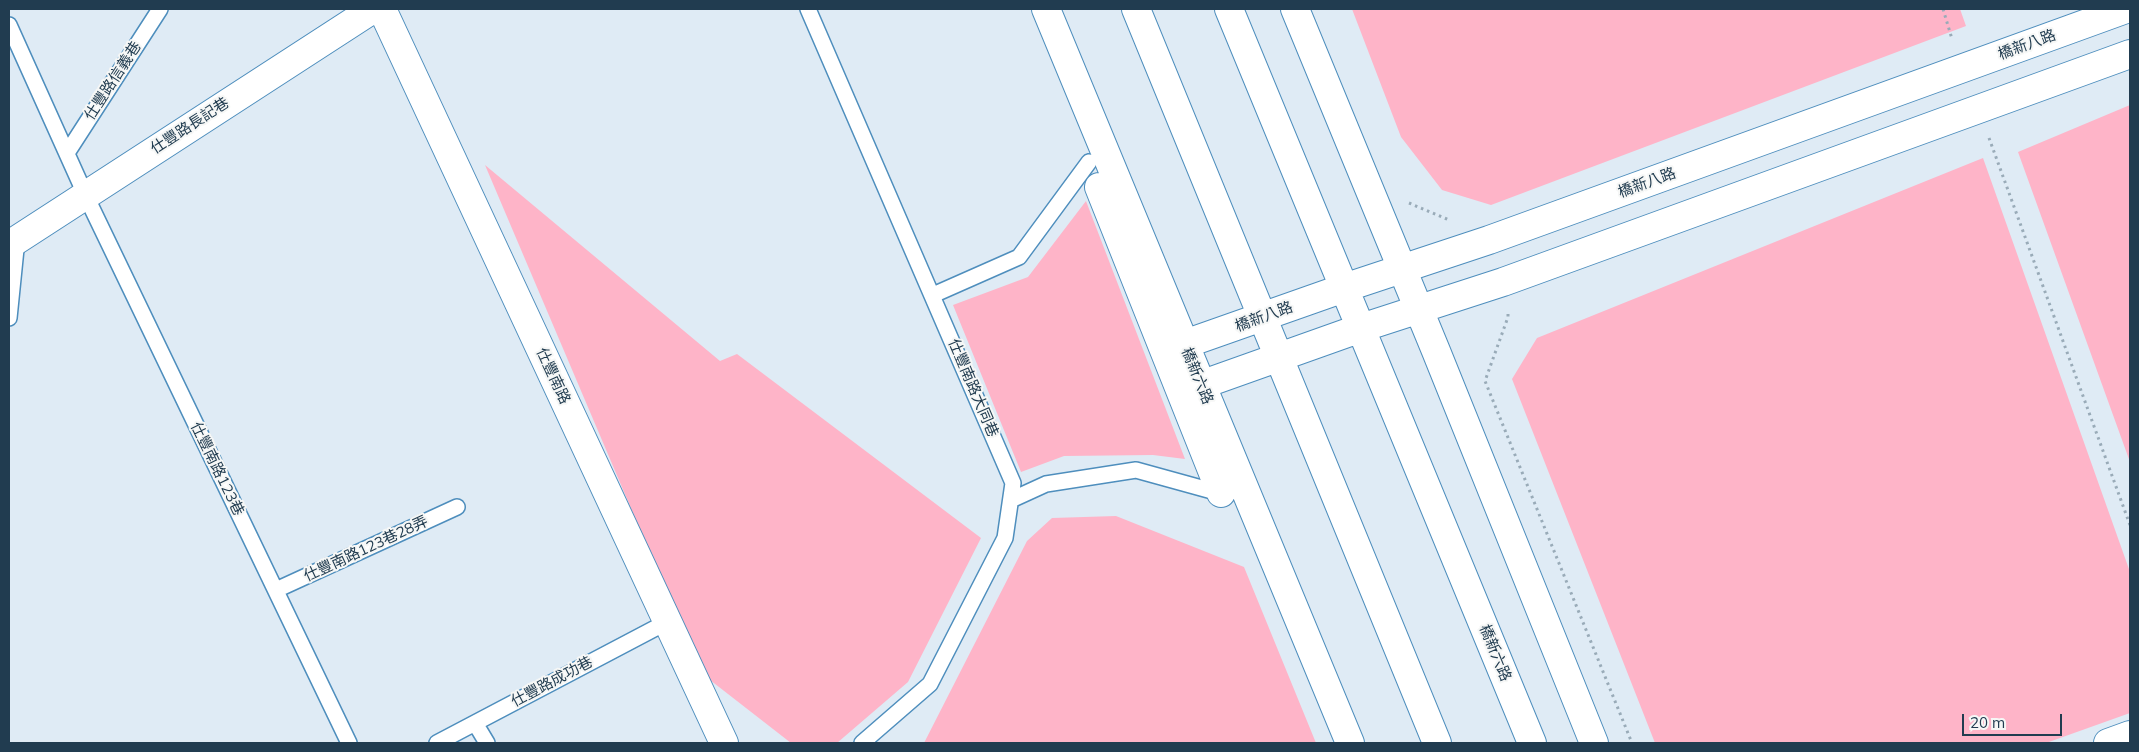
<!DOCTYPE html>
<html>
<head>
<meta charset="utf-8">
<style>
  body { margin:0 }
  #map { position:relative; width:2139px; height:752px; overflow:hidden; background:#dfebf5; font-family:Mulish,sans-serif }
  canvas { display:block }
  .frame { position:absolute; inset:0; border:10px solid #213c50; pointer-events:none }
  .scale { position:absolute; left:1962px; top:714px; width:100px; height:22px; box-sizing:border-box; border:2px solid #213c50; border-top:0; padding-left:6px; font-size:15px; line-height:18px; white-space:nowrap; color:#213c50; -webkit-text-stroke:4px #f6f7f6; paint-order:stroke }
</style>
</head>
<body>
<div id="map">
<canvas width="2139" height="752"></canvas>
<div class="frame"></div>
<div class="scale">20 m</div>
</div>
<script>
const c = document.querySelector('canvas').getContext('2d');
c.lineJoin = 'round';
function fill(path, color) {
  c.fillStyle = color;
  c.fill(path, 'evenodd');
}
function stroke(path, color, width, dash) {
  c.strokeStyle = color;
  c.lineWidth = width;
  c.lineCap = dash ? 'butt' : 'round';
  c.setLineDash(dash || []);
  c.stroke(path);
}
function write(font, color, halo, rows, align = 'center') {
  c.font = font + ' Mulish,"Noto Sans TC",sans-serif';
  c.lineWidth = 4;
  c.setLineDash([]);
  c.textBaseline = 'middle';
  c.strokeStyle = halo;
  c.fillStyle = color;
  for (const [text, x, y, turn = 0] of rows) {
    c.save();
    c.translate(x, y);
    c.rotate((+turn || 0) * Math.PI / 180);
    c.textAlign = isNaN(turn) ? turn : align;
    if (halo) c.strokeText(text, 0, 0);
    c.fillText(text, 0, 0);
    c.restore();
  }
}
fill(new Path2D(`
  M 1352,9 L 1960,9 L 1966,26 L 1491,205 L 1442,190 L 1401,137 Z
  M 2130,105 L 2130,462 L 2018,152 Z
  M 1983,158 L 2130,572 L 2130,713 L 2046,743 L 1655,743 L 1512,379 L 1537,338 Z
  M 485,165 L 720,361 L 737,354 L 981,538 L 908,682 L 837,743 L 791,743 L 701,673 Z
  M 1086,201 L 1185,459 L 1153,455 L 1064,456 L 1021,472 L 953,305 L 1028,277 Z
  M 1116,516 L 1244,567 L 1316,743 L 924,743 L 1027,541 L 1052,518 Z`), '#feb4c8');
const service = new Path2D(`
  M 808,9 L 1013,483 L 1005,538 L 930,684 L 862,743
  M 9,25 L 85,194 L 349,743
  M 67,153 L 160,9
  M 933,295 L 1019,257 L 1089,162
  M 9,318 L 17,239
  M 1011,500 L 1046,484 L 1136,470 L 1223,494
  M 276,590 L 457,507
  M 475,723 L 487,743
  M 437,743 L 667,622`);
const minor = new Path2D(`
  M 382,9 L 724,743
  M 1046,9 L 1350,743
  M 1136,9 L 1437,743
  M 1229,9 L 1532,743
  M 1295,9 L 1436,351 L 1594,743
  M 1099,187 L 1221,493
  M 9,245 L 373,9
  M 1165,351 L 1344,288 L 1489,240 L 2126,9
  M 1181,392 L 1361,328 L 1503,282 L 2130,54
  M 2108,743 L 2130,735`);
stroke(service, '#4e8ebd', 18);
stroke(minor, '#4e8ebd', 30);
stroke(new Path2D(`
  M 1943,9 L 1952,39
  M 1989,138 L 2130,525
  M 1409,203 L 1449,220
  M 1508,314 L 1508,317 L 1485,381 L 1632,743`), '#99abb8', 3, [2.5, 4]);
stroke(service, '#fff', 15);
stroke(minor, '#fff', 28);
write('15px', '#213c50', '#f6f7f6', [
  ["橋新八路",2027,45,-20],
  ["仕豐路信義巷",113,81,-57],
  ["仕豐路長記巷",190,126,-33],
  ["橋新八路",1647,183,-20],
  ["橋新八路",1264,317,-20],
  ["仕豐南路",553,376,65],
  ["橋新六路",1197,376,68],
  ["仕豐南路大同巷",973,388,67],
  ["仕豐南路123巷",217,469,64],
  ["仕豐南路123巷28弄",366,549,-25],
  ["橋新六路",1495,653,68],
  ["仕豐路成功巷",552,682,-28]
]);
</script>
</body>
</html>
